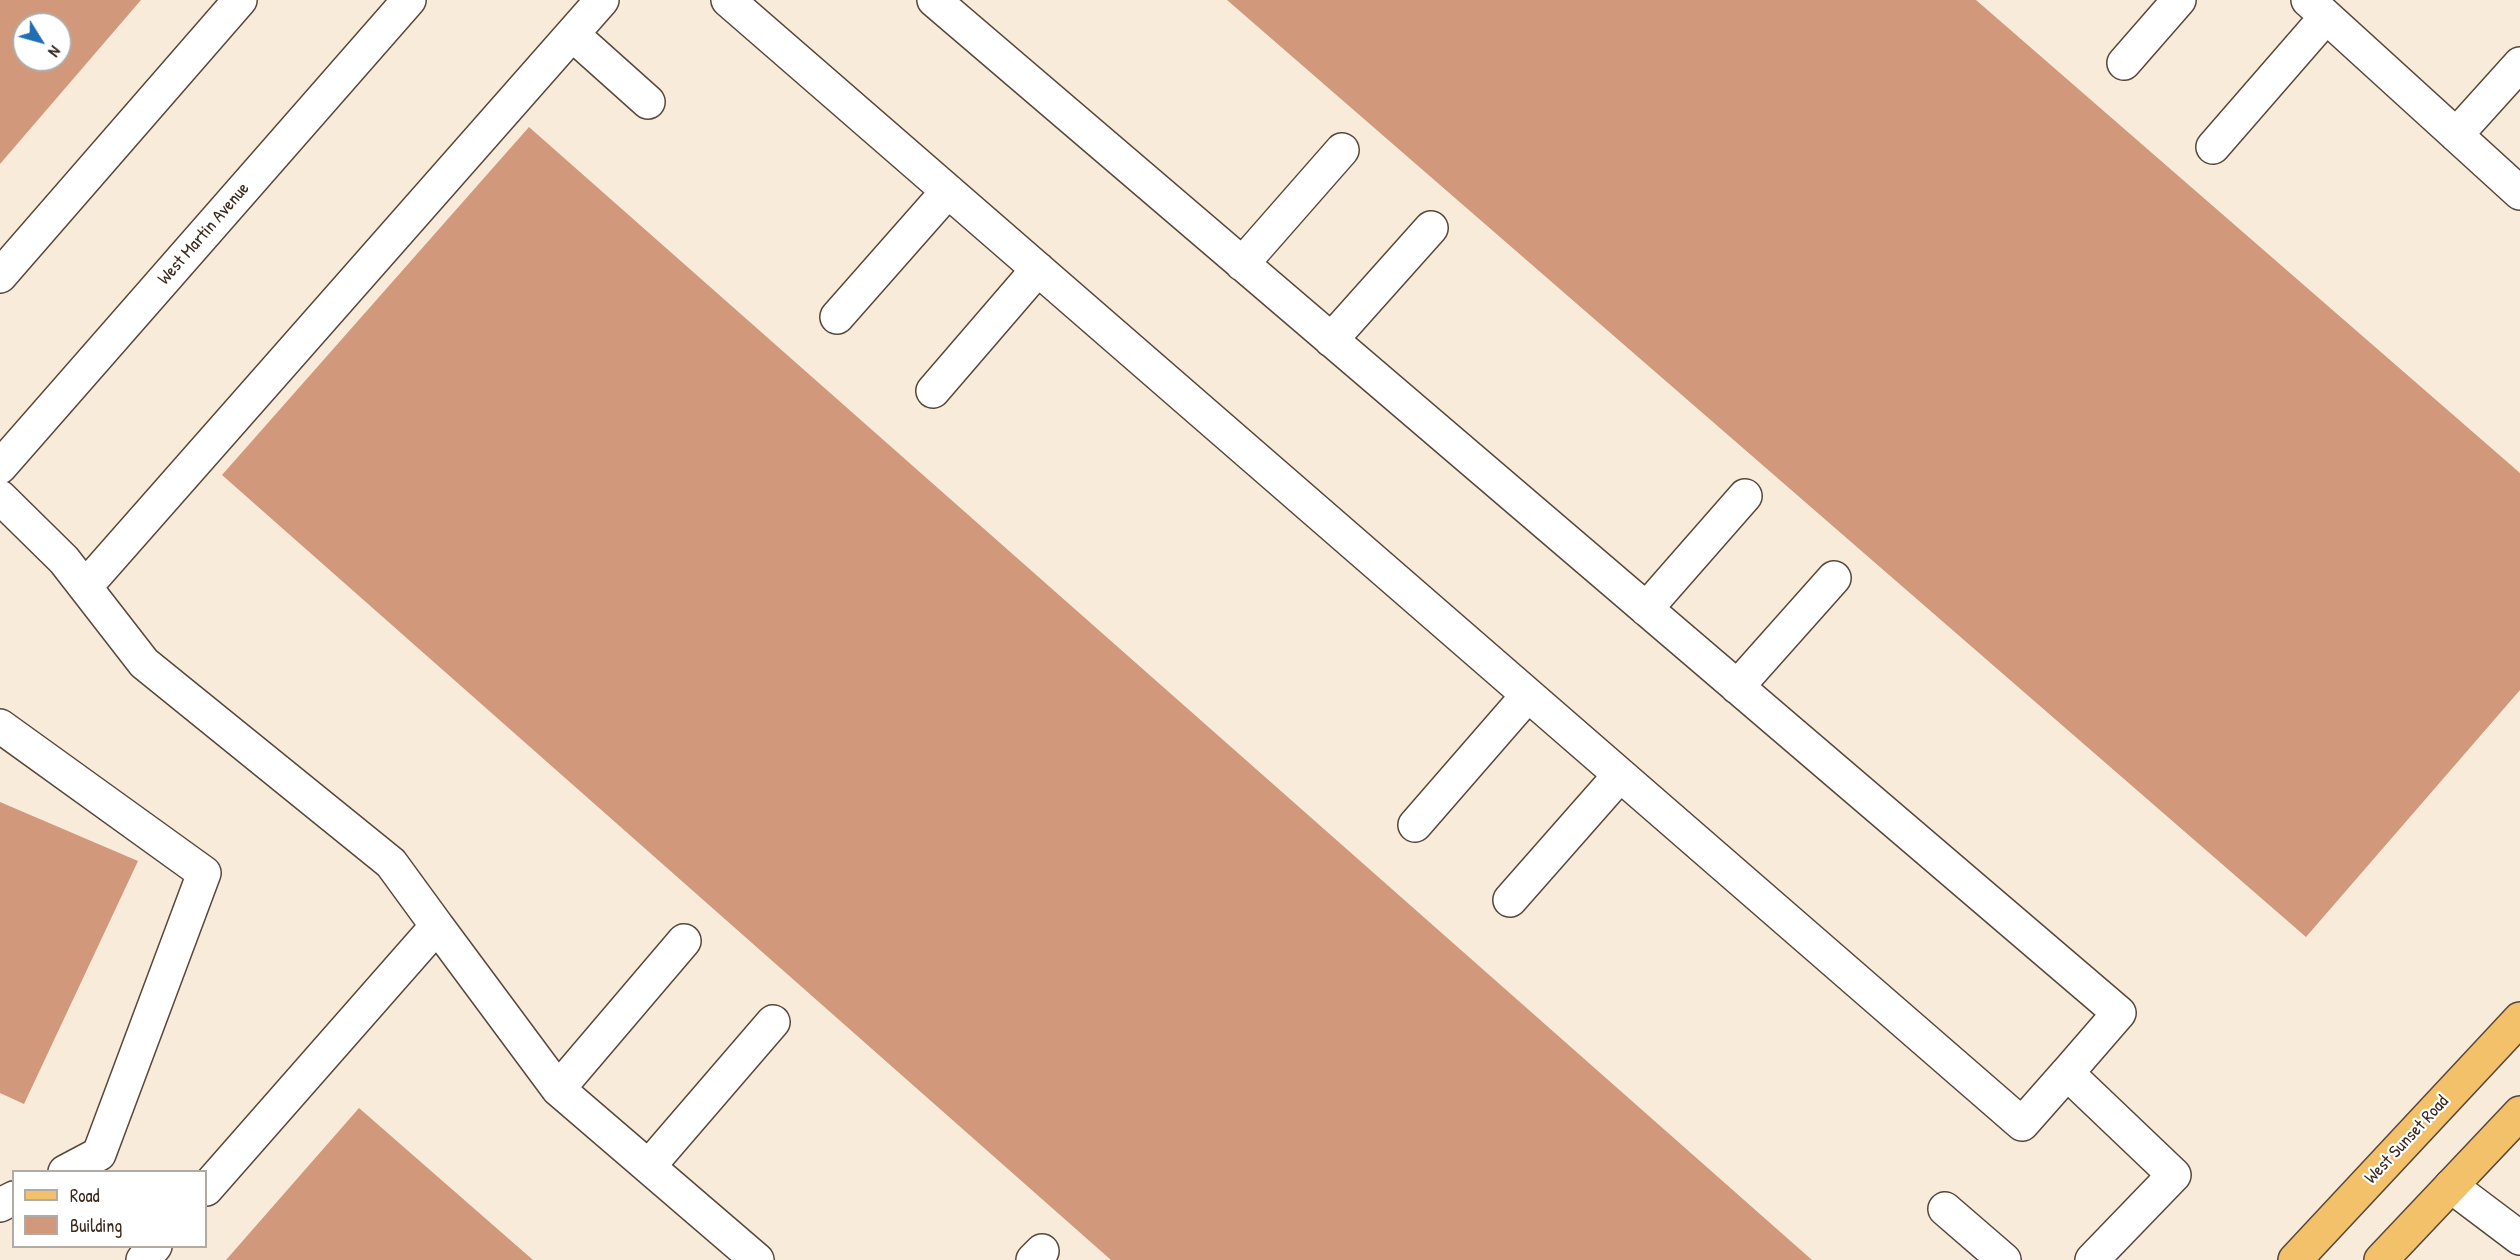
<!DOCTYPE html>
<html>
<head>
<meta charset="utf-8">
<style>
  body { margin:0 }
  #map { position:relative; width:2520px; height:1260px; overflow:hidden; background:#f8ebda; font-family:"Patrick Hand",sans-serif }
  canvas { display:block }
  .legend { position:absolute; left:12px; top:1170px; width:195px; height:78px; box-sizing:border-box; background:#fff; border:2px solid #b1aaa5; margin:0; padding:8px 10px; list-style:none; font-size:18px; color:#3b2a1e }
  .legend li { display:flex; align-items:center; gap:12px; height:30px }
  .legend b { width:30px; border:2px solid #b1aaa5 }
  .north { position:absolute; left:12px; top:12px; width:60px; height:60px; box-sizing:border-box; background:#fff; border:2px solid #b1aaa5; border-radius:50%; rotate:127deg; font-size:16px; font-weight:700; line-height:24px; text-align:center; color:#3b2a1e }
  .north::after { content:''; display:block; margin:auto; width:21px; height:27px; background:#1f6fb2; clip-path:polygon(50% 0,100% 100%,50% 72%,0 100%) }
</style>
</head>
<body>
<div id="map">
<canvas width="2520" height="1260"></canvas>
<ul class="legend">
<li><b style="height:8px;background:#f4c16b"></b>Road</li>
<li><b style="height:16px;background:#d2987b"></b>Building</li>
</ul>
<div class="north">N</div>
</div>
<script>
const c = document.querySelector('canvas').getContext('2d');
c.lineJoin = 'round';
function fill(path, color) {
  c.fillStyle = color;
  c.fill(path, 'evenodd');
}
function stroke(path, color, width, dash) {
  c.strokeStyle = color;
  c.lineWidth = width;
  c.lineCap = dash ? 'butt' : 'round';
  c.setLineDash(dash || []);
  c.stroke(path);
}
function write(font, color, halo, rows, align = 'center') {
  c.font = font + ' "Patrick Hand",sans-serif';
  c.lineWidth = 4.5;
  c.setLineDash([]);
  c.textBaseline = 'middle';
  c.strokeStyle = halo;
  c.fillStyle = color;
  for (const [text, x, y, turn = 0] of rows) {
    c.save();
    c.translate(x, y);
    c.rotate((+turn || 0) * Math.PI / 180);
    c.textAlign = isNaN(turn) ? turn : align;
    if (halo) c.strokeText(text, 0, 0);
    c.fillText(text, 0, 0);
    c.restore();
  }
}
fill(new Path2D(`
  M 0,0 L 141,0 L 0,164 ZM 24,24 L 60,24 L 60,60 L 24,60 Z
  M 1227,0 L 1976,0 L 2520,473 L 2520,690 L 2306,937 Z
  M 529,127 L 1812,1260 L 1111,1260 L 222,475 Z
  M 0,802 L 138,861 L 24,1104 L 0,1093 Z
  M 359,1108 L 533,1260 L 226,1260 Z`), '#d2987b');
const minor = new Path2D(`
  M 728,0 L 2022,1124 L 2067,1073
  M 934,0 L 2119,1013 L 2067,1073 L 2174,1175 L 2092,1260
  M 2308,0 L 2520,193
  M 572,34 L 648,102
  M 2124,63 L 2179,0
  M 2456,135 L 2520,64
  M 2213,147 L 2326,17
  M 1242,264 L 1342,150
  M 0,276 L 240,0
  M 837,317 L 948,191
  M 1331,340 L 1431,228
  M 933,391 L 1038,269
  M 0,467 L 409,0
  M 0,497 L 64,560 L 144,663 L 391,863 L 437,926
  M 85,587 L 602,0
  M 1646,609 L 1745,496
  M 1737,687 L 1834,578
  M 0,726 L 204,873 L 99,1154 L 65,1172
  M 1415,825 L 1528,695
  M 1510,900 L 1620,775
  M 558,1089 L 684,941
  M 649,1166 L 773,1022
  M 2451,1186 L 2520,1238
  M 206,1189 L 437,926 L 558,1089 L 757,1260
  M 0,1205 L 14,1198
  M 1945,1209 L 2004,1260
  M 143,1260 L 155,1246
  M 1033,1260 L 1042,1251`);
const major = new Path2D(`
  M 2295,1260 L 2520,1019
  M 2381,1260 L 2520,1113`);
stroke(minor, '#57473a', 36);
stroke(major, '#57473a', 36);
stroke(minor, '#fff', 33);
stroke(major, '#f4c16b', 33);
write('18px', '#3b2a1e', '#fff', [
  ["West Martin Avenue",204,234,-49],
  ["West Sunset Road",2407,1140,-47]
]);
</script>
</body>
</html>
